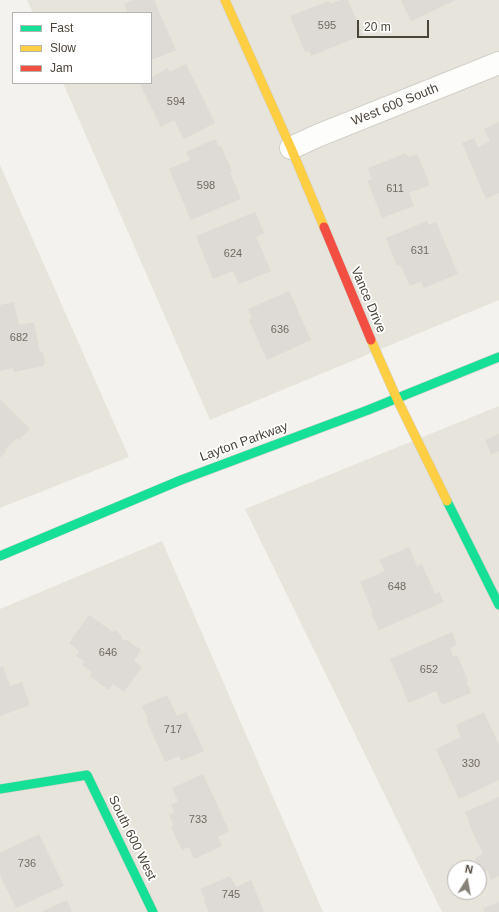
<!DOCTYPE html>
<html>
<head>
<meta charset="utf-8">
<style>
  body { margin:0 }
  #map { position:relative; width:499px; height:912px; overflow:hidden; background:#f4f2ee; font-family:Arial,sans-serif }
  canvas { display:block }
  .legend { position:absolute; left:12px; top:12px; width:140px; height:72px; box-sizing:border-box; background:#fff; border:1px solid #b7b4b0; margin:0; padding:5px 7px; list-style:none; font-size:12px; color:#4b4439 }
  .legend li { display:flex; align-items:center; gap:8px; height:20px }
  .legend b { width:20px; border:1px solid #b7b4b0 }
  .north { position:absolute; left:447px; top:860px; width:40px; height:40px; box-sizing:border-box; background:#fff; border:1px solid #b7b4b0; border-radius:50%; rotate:11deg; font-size:11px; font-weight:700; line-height:16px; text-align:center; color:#4b4439 }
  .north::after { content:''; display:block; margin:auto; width:14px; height:18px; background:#868178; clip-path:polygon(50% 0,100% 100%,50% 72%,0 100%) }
  .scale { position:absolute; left:357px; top:20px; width:72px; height:18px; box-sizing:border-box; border:2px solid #4b4439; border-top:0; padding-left:5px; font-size:12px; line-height:14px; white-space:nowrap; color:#4b4439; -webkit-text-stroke:3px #fff; paint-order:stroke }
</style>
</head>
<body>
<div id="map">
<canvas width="499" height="912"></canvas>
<ul class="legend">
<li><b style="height:5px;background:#16e098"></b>Fast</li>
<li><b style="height:5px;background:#ffcf43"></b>Slow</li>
<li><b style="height:5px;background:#f24e42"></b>Jam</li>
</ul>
<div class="north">N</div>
<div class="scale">20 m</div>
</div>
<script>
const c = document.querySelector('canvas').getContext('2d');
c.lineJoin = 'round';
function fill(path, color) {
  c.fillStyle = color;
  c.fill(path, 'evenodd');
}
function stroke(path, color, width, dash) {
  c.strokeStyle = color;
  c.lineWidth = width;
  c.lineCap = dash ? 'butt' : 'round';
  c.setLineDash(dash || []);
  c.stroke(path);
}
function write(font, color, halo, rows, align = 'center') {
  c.font = font + ' Arial,sans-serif';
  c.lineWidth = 3.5;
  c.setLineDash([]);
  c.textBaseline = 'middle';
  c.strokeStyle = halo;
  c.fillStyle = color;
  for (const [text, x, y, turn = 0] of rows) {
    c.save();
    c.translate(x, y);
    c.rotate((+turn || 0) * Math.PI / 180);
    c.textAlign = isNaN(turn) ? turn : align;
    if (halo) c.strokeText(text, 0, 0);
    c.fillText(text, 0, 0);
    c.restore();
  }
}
fill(new Path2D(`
  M 27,0 L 499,0 L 499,300 L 210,420 L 63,83 L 151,83 L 151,13 L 33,13 Z
  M 0,165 L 129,457 L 0,508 Z
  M 499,406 L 499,912 L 442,912 L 245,509 ZM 455,868 L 479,868 L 479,892 L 455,892 Z
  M 162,541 L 323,912 L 0,912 L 0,609 Z`), '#e7e4dc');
fill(new Path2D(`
  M 133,0 L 154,0 L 176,50 L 151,60 L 151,13 L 128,13 L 124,4 Z
  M 340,0 L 348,0 L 363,35 L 311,56 L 309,51 L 305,52 L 290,16 L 329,1 L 330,4 Z
  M 401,0 L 456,0 L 411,21 Z
  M 186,64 L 215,123 L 184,139 L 174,120 L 161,127 L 139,83 L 151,83 L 151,77 L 168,68 L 170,72 Z
  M 499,122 L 499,193 L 486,199 L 462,143 L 474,138 L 478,147 L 490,141 L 484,129 Z
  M 215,139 L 219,147 L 221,146 L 232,171 L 230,172 L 241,199 L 191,220 L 169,169 L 190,160 L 186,152 Z
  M 406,153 L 408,157 L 417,154 L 430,185 L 409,193 L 414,206 L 382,218 L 367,180 L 372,179 L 368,168 Z
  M 255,212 L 264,233 L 256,237 L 271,271 L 239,284 L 233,271 L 213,279 L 196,236 Z
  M 427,221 L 429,225 L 436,222 L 458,274 L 424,288 L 421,282 L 410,286 L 400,264 L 397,266 L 386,238 Z
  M 289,291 L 311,340 L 267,360 L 249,320 L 252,318 L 248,309 Z
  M 14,302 L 19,325 L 34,322 L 40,352 L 43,352 L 45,364 L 43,364 L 44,366 L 14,372 L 13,368 L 0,371 L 0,305 Z
  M 0,399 L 30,429 L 19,440 L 17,438 L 5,450 L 6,451 L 0,458 Z
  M 499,434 L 499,451 L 491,455 L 485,440 Z
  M 409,547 L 417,566 L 422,564 L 435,594 L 439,592 L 444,602 L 379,630 L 371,613 L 373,612 L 360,582 L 385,571 L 379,560 Z
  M 89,615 L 113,632 L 115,630 L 122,636 L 121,638 L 126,641 L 127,640 L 141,650 L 134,661 L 142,667 L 124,692 L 113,684 L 109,690 L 90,676 L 92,672 L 82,665 L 84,661 L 76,656 L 79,651 L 69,643 Z
  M 452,632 L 457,645 L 450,648 L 453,657 L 457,655 L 468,681 L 466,682 L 471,693 L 442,705 L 436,691 L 409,703 L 390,659 Z
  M 3,666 L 10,686 L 22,682 L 30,705 L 0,716 L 0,667 Z
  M 167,695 L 177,716 L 186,712 L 204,751 L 181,761 L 179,756 L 165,762 L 146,719 L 149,718 L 147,717 L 142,706 Z
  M 484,712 L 499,745 L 499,780 L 459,799 L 436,749 L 461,737 L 456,725 Z
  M 203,774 L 229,831 L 218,837 L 222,846 L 194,859 L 189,847 L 182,850 L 171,827 L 174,825 L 169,815 L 174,812 L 171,805 L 178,801 L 172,788 Z
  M 499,797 L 499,876 L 491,880 L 487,870 L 481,873 L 475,858 L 483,854 L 469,825 L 470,824 L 465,812 Z
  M 39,834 L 64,886 L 16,908 L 0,875 L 0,853 Z
  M 230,876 L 236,887 L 251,880 L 264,912 L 209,912 L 204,901 L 206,901 L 200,889 Z
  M 67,900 L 72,912 L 41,912 Z
  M 499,902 L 499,912 L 484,912 L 483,908 Z`), '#dedbd6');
const street = new Path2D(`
  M 291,148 L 317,136 L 499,63`);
const fast = new Path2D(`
  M 447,501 L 499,605
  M 0,556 L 181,480 L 368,410 L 499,357
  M 0,789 L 87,775 L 153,912`);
const slow = new Path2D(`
  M 225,0 L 291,148 L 324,227
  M 371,340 L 397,399 L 447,501`);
const jam = new Path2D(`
  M 324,227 L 371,340`);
stroke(street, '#d2d0cb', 24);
stroke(fast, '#d3cfc5', 10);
stroke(slow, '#d3cfc5', 10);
stroke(jam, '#d3cfc5', 10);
stroke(street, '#fdfdfc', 22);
stroke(fast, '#16e098', 9);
stroke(slow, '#ffcf43', 9);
stroke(jam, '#f24e42', 9);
write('11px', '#706a61', null, [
  ["595",327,26],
  ["594",176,102],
  ["598",206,186],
  ["611",395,189],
  ["631",420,251],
  ["624",233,254],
  ["636",280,330],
  ["682",19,338],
  ["648",397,587],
  ["646",108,653],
  ["652",429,670],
  ["717",173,730],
  ["330",471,764],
  ["733",198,820],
  ["736",27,864],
  ["745",231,895]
]);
write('13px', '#4b4439', '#fff', [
  ["West 600 South",395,105,-22],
  ["Vance Drive",368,300,67],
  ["Layton Parkway",244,442,-20],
  ["South 600 West",132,838,64]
]);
</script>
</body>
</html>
